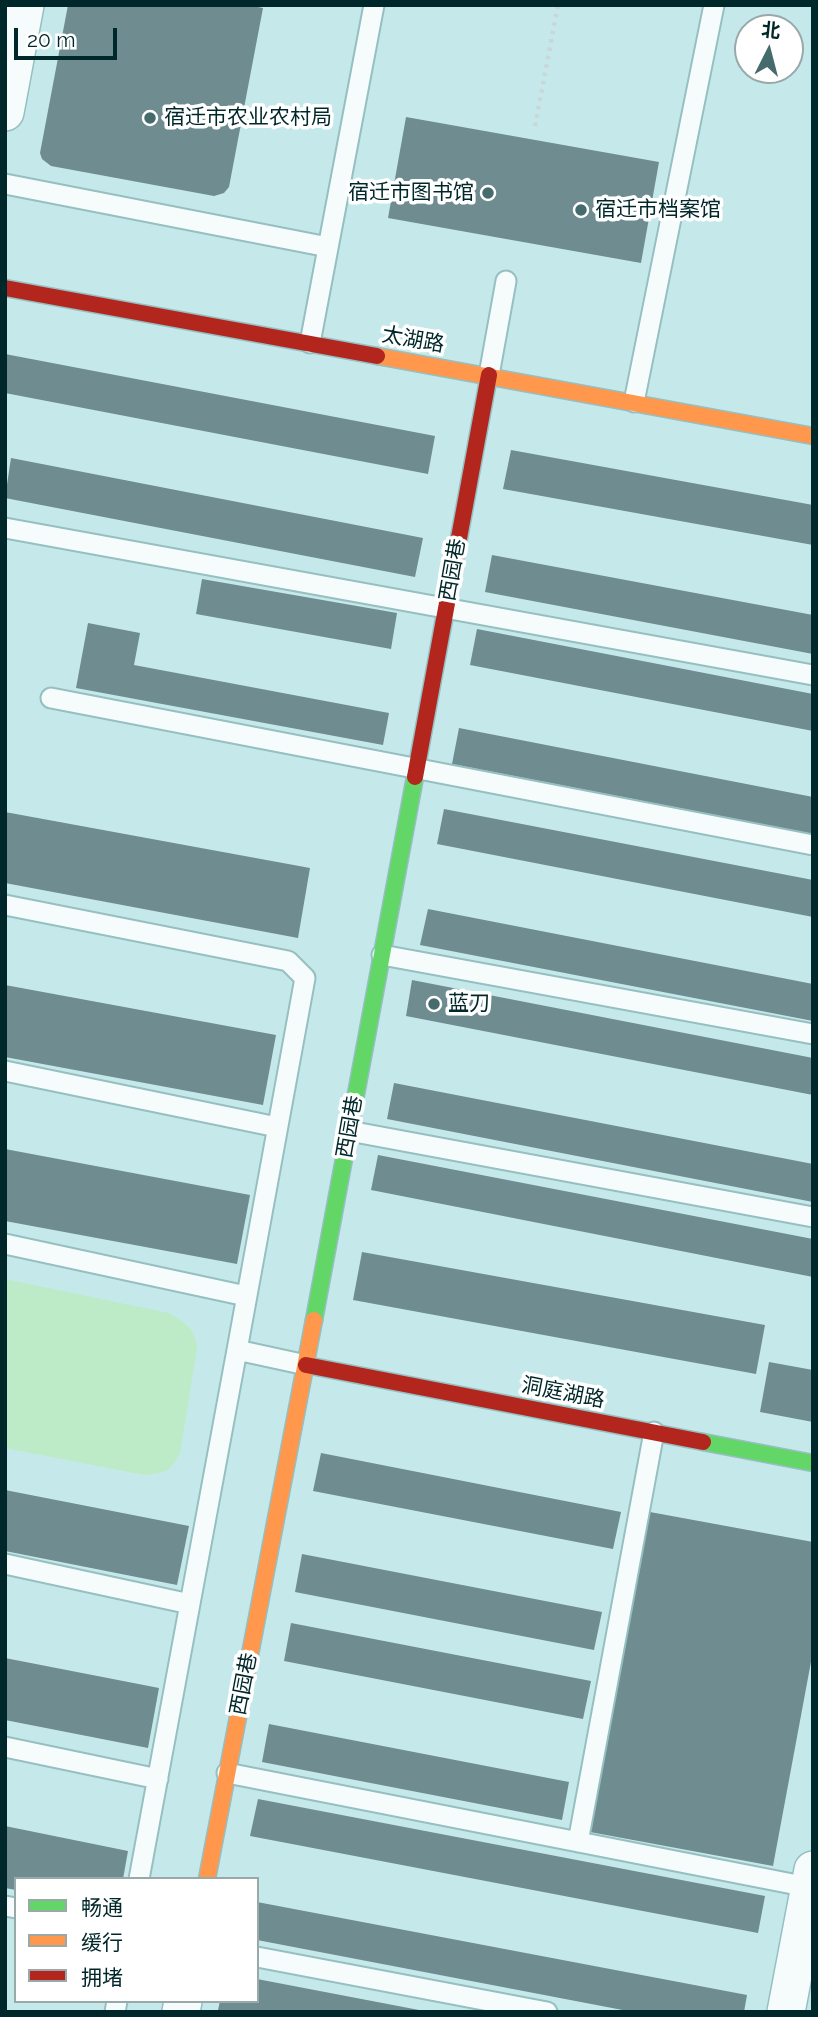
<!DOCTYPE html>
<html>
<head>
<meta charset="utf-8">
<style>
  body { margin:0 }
  #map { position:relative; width:818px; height:2017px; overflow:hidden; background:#c5e9eb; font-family:Raleway,"Noto Sans SC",sans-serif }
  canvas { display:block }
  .frame { position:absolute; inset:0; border:7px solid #002729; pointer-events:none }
  .legend { position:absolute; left:14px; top:1877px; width:245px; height:126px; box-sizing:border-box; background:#fff; border:2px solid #99a9a9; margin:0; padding:9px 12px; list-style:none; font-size:21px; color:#002729 }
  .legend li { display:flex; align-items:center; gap:14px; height:35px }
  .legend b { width:35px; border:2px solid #99a9a9 }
  .north { position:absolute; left:734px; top:14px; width:70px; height:70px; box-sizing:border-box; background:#fff; border:2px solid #99a9a9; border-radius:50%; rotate:6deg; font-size:19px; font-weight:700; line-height:28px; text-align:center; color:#002729 }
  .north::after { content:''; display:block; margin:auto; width:24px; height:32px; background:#456b6d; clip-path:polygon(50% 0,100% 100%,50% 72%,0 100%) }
  .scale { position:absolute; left:14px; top:28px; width:103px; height:32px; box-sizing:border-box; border:4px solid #002729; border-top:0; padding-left:9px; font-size:21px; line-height:24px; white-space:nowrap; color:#002729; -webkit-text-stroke:5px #fff; paint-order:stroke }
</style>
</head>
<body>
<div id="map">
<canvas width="818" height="2017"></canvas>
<div class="frame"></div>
<ul class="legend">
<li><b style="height:9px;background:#63d668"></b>畅通</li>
<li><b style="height:9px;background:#ff974d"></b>缓行</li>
<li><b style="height:9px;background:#b3261e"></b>拥堵</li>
</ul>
<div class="north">北</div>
<div class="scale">20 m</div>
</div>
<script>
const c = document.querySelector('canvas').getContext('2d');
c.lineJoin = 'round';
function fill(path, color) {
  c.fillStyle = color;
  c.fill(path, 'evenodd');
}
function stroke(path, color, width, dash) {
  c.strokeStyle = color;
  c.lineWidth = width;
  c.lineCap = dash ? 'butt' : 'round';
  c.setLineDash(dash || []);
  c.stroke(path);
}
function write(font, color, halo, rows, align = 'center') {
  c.font = font + ' Raleway,"Noto Sans SC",sans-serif';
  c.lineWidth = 7;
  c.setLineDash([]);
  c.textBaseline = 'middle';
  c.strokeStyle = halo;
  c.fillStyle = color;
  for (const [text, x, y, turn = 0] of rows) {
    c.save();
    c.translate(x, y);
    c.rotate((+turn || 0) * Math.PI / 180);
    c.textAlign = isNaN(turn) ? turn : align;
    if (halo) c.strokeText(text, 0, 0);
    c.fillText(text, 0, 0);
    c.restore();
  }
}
fill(new Path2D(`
  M 5,1279 L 169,1313 C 186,1324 196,1328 197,1349 L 180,1453 C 171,1472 165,1473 144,1475 L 5,1448 Z`), '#bdebc8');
fill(new Path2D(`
  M 68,5 L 248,5 L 263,8 L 229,187 L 224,193 L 214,196 L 51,166 L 42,159 L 40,153 Z
  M 406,117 L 659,162 L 641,263 L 388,218 Z
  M 5,354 L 435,436 L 428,474 L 5,393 Z
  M 511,450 L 813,505 L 813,545 L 503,489 Z
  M 11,458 L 423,538 L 415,577 L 5,498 Z
  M 492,555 L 813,615 L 813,654 L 485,592 Z
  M 202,579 L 397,613 L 391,649 L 196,614 Z
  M 88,623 L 140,633 L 134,665 L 389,713 L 383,745 L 76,688 Z
  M 477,629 L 813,694 L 813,731 L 470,665 Z
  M 459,728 L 813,797 L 813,834 L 452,764 Z
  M 444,809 L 813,880 L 813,917 L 437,844 Z
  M 5,812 L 310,868 L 298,938 L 5,883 Z
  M 428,909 L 813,984 L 813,1021 L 420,945 Z
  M 412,980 L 813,1058 L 813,1095 L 406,1016 Z
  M 5,985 L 276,1035 L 263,1105 L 5,1057 Z
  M 394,1083 L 813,1164 L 813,1202 L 387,1119 Z
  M 5,1149 L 250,1195 L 237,1264 L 5,1221 Z
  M 378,1155 L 813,1239 L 813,1277 L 371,1190 Z
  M 362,1252 L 765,1325 L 756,1374 L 353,1300 Z
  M 769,1362 L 813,1370 L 813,1422 L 760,1412 Z
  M 321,1453 L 621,1512 L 613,1549 L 313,1491 Z
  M 5,1490 L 189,1526 L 177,1585 L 5,1551 Z
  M 650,1512 L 813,1542 L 813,1651 L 773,1866 L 590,1832 Z
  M 302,1554 L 602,1612 L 594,1650 L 295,1592 Z
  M 291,1623 L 591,1681 L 583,1719 L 284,1661 Z
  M 5,1658 L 159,1688 L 148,1748 L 5,1720 Z
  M 269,1724 L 569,1782 L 562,1820 L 262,1762 Z
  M 258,1799 L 765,1896 L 758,1933 L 250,1836 Z
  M 5,1826 L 128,1851 L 123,1879 L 16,1879 L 16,1890 L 5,1888 Z
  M 257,1902 L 747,1995 L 744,2012 L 633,2012 L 257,1940 Z
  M 257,1979 L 419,2010 L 419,2012 L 218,2010 L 220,2001 L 257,2001 Z`), '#6f8c90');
const lane = new Path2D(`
  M 5,184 L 328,247
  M 310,343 L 374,5
  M 489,375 L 506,281
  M 634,402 L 714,5
  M 5,528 L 813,675
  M 51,698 L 813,845
  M 5,905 L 288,961 L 305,978 L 237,1350 L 306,1365
  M 382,955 L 813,1034
  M 5,1071 L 277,1127
  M 349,1131 L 813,1217
  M 5,1244 L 246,1296
  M 5,1564 L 190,1604
  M 5,1747 L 158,1779
  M 227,1773 L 813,1888
  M 578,1842 L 654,1432
  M 139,1879 L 237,1350
  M 5,1906 L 16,1908
  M 257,1957 L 547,2012
  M 115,2012 L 117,2001`);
const street = new Path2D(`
  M 5,112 L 25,5
  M 181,2012 L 183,2001
  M 786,2012 L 813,1870`);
const fast = new Path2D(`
  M 314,1320 L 415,777
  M 703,1442 L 813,1463`);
const slow = new Path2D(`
  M 377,356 L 813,436
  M 207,1879 L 314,1320`);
const jam = new Path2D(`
  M 5,288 L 377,356
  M 415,777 L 489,375
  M 306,1365 L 703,1442`);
stroke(lane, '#96bfc1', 23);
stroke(street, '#96bfc1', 40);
stroke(fast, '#96bfc1', 19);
stroke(slow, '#96bfc1', 19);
stroke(jam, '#96bfc1', 19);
stroke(new Path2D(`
  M 535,126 L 558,5`), '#cad6d7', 4.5, [3.5, 5]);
stroke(lane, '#f6fcfc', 19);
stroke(street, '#f6fcfc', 37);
stroke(fast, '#63d668', 16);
stroke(slow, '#ff974d', 16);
stroke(jam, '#b3261e', 16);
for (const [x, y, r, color] of [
  [150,118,7,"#456b6d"],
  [488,193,7,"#456b6d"],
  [581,210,7,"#456b6d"],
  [434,1004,7,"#456b6d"]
]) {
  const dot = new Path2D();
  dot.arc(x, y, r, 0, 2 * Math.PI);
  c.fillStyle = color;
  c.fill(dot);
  stroke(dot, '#fff', 2.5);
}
write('21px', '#002729', '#fff', [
  ["宿迁市农业农村局",164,118],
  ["宿迁市图书馆",474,193,"right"],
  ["宿迁市档案馆",595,210],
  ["蓝刀",448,1004]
], 'left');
write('21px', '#002729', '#fff', [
  ["太湖路",413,340,10],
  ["西园巷",453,570,-80],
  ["西园巷",350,1127,-80],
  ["洞庭湖路",563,1393,11],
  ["西园巷",244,1684,-79]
]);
</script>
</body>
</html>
